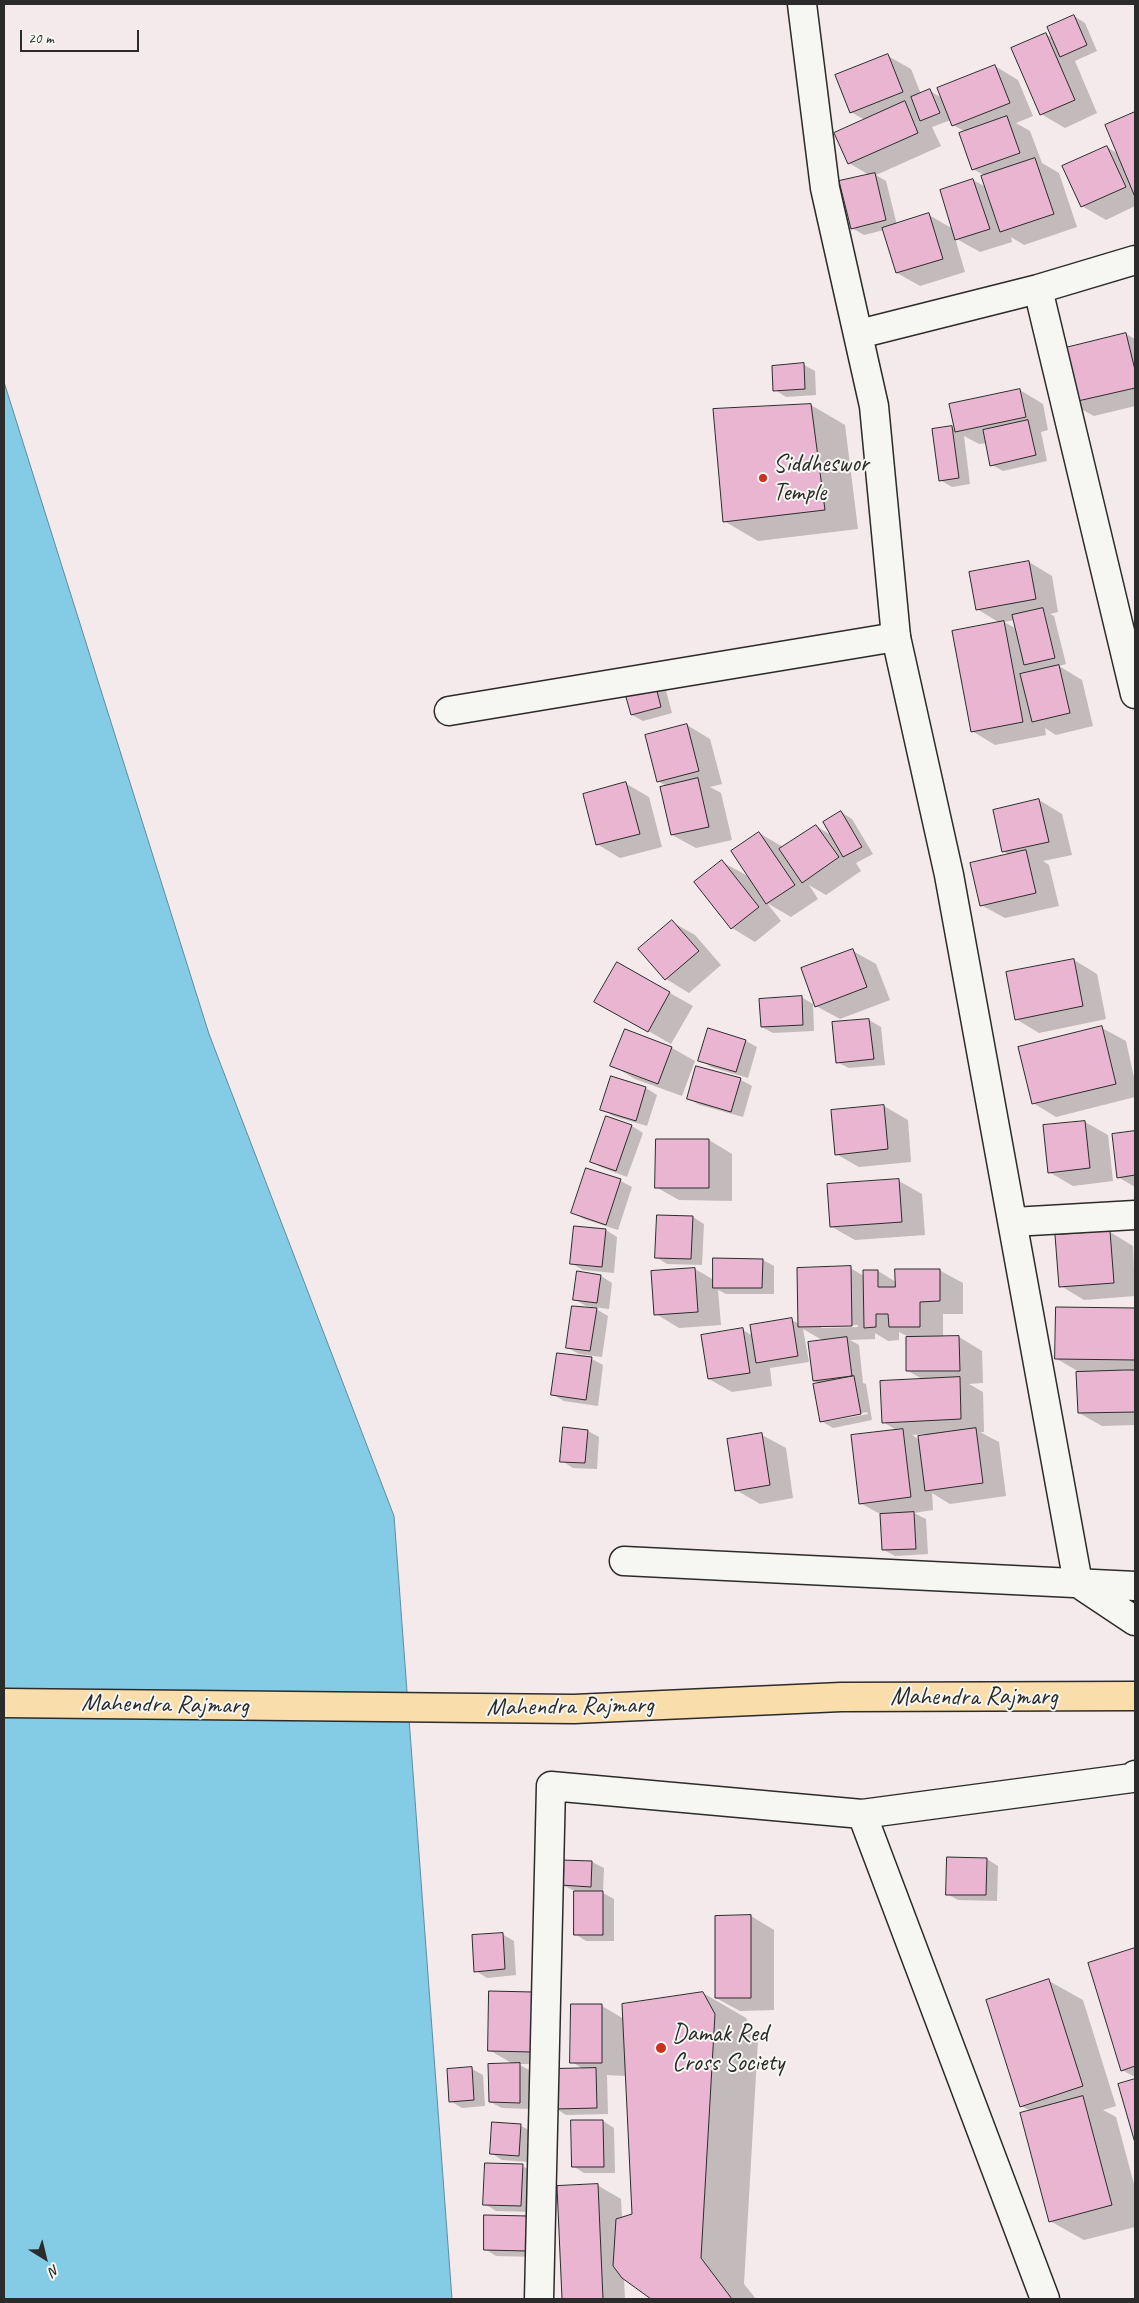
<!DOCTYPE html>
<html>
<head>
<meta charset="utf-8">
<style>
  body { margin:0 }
  #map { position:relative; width:1139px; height:2303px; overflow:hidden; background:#f4e9eb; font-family:Caveat,sans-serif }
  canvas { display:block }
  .frame { position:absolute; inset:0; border:5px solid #2b2b2b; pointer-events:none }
  .north { position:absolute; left:20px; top:2233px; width:50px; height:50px; -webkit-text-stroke:4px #f6f6f2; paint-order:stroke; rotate:144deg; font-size:14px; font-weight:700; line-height:20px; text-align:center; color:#2b2b2b }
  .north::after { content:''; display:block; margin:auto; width:18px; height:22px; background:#2b2b2b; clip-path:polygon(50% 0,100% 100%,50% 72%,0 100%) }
  .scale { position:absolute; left:20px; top:30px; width:119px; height:22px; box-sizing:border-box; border:2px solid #2b2b2b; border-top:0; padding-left:6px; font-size:15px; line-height:18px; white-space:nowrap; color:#2b2b2b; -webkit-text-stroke:4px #f6f6f2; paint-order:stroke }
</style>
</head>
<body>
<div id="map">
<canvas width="1139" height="2303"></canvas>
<div class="frame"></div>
<div class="north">N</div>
<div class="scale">20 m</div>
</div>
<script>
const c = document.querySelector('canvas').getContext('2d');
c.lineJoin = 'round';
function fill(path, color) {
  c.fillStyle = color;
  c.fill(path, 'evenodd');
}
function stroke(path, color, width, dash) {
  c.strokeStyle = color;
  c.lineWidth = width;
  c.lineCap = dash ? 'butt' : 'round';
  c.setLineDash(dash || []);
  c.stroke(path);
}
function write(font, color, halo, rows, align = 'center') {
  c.font = font + ' Caveat,sans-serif';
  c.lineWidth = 4;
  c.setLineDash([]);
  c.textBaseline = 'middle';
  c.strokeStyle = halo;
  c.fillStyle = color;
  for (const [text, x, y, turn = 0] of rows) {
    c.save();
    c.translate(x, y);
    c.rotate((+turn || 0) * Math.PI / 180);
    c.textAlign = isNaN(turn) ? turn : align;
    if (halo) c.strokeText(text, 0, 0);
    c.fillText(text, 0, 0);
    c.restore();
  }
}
const water = new Path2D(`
  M 4,382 L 209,1034 L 394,1516 L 452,2299 L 4,2299 Z`);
fill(water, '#84cbe5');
stroke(water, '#608b9b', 1);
fill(new Path2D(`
  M 1074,16 L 1085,23 L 1097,51 L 1075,61 L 1097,113 L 1065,128 L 1041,114 L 1046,34 L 1054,39 Z
  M 888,56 L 911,69 L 921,94 L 930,91 L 942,98 L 995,66 L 1018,80 L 1033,116 L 1016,123 L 1030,131 L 1042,163 L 1059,173 L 1077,227 L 1024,245 L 1011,237 L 1012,242 L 980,252 L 955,238 L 965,272 L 920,286 L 897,273 L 884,230 L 864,235 L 852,228 L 869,175 L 849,163 L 865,120 L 851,112 ZM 951,120 L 953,125 L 966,132 L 973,169 L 985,176 L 986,187 L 973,180 L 953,229 L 929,215 L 897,225 L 886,181 L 876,175 L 941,146 L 932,127 Z
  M 1135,113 L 1135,206 L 1106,220 L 1082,206 L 1107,147 L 1118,154 L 1107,125 Z
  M 1126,334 L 1135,339 L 1135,406 L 1094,416 L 1070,403 Z
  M 804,365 L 815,371 L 816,395 L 786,397 L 775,390 Z
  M 1020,390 L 1043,404 L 1048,430 L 1041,432 L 1047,461 L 1003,471 L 992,465 L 987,443 L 979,444 L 964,436 L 970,484 L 952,487 L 940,480 L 952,428 L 956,430 Z
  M 811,405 L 845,425 L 858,529 L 758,541 L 724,521 Z
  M 1029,562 L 1052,576 L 1058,612 L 1050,614 L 1054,616 L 1066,664 L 1059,666 L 1082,680 L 1093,726 L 1056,735 L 1045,728 L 1046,735 L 995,745 L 972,731 L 1000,623 L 977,609 ZM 1015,620 L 1017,629 L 1004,622 Z
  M 664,683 L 672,713 L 643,721 L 632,715 Z
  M 687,725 L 710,739 L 722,784 L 710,787 L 721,793 L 732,840 L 696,848 L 672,835 L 668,787 L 658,781 Z
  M 625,783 L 649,797 L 662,847 L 620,858 L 597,844 Z
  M 1039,800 L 1062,814 L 1072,855 L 1043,861 L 1049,865 L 1059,906 L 1005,918 L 981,905 L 1010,855 L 1003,851 Z
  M 841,812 L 852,819 L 873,854 L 856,863 L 861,871 L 826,895 L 809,885 L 818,899 L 791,917 L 767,903 L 781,921 L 755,942 L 732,928 L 722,862 L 746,875 L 750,880 L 759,833 L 783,847 L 816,826 L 831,835 Z
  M 672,922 L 695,935 L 721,965 L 689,993 L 666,979 L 640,949 Z
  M 853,951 L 876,964 L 890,1000 L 840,1019 L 816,1006 Z
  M 1074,960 L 1097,974 L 1106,1019 L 1039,1033 L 1016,1019 Z
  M 618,964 L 693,1006 L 671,1044 L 596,1001 Z
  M 801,997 L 813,1004 L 814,1031 L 773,1033 L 762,1027 Z
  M 869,1020 L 881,1027 L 885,1065 L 849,1068 L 837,1062 L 833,1023 Z
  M 1102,1028 L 1126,1041 L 1135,1082 L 1135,1097 L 1056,1117 L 1033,1103 Z
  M 626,1031 L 672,1048 L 695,1061 L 682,1096 L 635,1079 L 612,1065 Z
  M 746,1041 L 757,1047 L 748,1078 L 711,1067 L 700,1060 Z
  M 697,1068 L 741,1080 L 752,1086 L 743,1117 L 700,1105 L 688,1099 Z
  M 612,1077 L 646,1088 L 657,1095 L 647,1126 L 613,1116 L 602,1109 Z
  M 884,1106 L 908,1120 L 911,1162 L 859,1167 L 836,1154 L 832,1111 Z
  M 607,1118 L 632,1126 L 643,1133 L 627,1177 L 603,1168 L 591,1162 Z
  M 1085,1122 L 1108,1135 L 1113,1181 L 1073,1186 L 1049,1172 Z
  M 1135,1132 L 1135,1187 L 1118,1177 L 1113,1135 Z
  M 709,1140 L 732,1154 L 732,1201 L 679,1200 L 656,1187 Z
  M 587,1170 L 621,1181 L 632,1187 L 618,1230 L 584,1219 L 573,1213 Z
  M 899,1181 L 922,1194 L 925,1235 L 855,1240 L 832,1227 Z
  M 693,1217 L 704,1224 L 702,1265 L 667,1264 L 656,1257 Z
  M 606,1230 L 617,1237 L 614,1273 L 583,1270 L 571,1263 Z
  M 1110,1232 L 1133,1246 L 1135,1296 L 1084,1300 L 1061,1286 L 1057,1236 Z
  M 763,1260 L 774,1266 L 774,1294 L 726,1294 L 718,1290 L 721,1325 L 679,1328 L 656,1314 L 695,1269 L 714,1280 Z
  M 850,1268 L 864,1276 L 878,1271 L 896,1282 L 939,1270 L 963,1283 L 963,1314 L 943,1314 L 943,1338 L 959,1337 L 982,1351 L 983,1383 L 969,1384 L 983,1392 L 984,1432 L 980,1432 L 999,1442 L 1006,1496 L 950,1504 L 932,1493 L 933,1510 L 914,1513 L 926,1519 L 928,1554 L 895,1556 L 884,1550 L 882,1515 L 860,1503 L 898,1431 L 883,1422 L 924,1380 L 908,1371 L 911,1338 L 899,1332 L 899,1340 L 888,1341 L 875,1333 L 875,1339 L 850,1340 L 859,1345 L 863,1383 L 866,1384 L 872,1420 L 833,1428 L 821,1421 L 820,1384 L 814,1381 L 824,1341 L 803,1329 L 809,1362 L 770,1368 L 772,1386 L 732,1392 L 709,1379 L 743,1330 L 753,1336 L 791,1320 L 800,1324 ZM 858,1325 L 858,1327 L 821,1328 L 821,1326 ZM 867,1412 L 868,1414 L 830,1421 L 830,1419 ZM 926,1434 L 920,1440 L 912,1435 Z
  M 601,1276 L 612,1283 L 609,1309 L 586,1306 L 574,1299 Z
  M 1058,1308 L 1135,1310 L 1135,1425 L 1102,1426 L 1079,1413 L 1081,1373 L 1057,1359 Z
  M 596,1309 L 608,1316 L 602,1357 L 579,1354 L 568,1348 Z
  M 592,1359 L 603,1365 L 598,1406 L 564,1401 L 552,1394 Z
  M 588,1431 L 599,1437 L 597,1469 L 573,1468 L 562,1461 Z
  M 762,1435 L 786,1448 L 793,1498 L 760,1504 L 736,1490 Z
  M 987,1859 L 998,1866 L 997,1901 L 958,1900 L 947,1894 Z
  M 563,1862 L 592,1862 L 604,1868 L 603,1893 L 614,1899 L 614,1941 L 586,1941 L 575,1934 L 575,1891 L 562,1885 Z
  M 751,1916 L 774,1930 L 774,2010 L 740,2011 L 716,1998 Z
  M 502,1934 L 514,1941 L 516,1975 L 487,1978 L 476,1971 Z
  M 1135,1950 L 1135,2077 L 1122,2070 L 1090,1964 Z
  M 1049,1981 L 1083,2000 L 1116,2106 L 1103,2110 L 1116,2117 L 1135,2188 L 1135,2227 L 1084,2240 L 1050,2221 L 1031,2111 L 1021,2106 Z
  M 490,1992 L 555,2064 L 518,2064 L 531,2071 L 531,2109 L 502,2108 L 490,2102 L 515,2065 L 489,2050 Z
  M 703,1993 L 746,2018 L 758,2040 L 744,2284 L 756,2299 L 653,2299 L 624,2278 L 625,2299 L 563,2299 L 559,2187 L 597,2185 L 621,2199 L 622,2218 L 634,2215 L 627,2070 L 625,2070 L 625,2076 L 607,2075 L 608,2114 L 566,2115 L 555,2108 L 585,2070 L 572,2062 L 602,2006 L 624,2019 Z
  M 472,2069 L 483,2075 L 485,2106 L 462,2108 L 450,2101 Z
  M 1135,2081 L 1135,2139 L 1120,2085 Z
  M 603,2121 L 614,2128 L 615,2173 L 584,2173 L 573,2166 Z
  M 493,2123 L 521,2126 L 533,2132 L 530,2162 L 502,2160 L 491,2153 Z
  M 522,2166 L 534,2172 L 533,2212 L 496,2211 L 485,2204 Z
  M 485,2216 L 538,2257 L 496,2256 L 485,2249 Z`), '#0003');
const building = new Path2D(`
  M 1074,15 L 1087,45 L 1060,57 L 1047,27 Z
  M 1046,33 L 1075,100 L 1040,115 L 1011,48 Z
  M 888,54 L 903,92 L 850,113 L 835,75 Z
  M 995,65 L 1010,103 L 952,126 L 937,88 Z
  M 930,89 L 940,113 L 920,121 L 911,97 Z
  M 905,101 L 918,133 L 848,164 L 834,133 Z
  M 1135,112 L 1135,197 L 1105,125 Z
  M 1007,116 L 1020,153 L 972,170 L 959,133 Z
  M 1107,146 L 1126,187 L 1081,207 L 1062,166 Z
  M 1035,158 L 1054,214 L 1000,232 L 981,176 Z
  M 875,173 L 886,220 L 851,229 L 839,181 Z
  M 973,179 L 990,229 L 955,240 L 940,190 Z
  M 929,213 L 943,259 L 896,273 L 882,228 Z
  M 1126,333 L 1135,370 L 1135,388 L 1069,403 L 1057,350 Z
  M 804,363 L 805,389 L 773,391 L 772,366 Z
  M 1020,389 L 1026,417 L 955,432 L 949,404 Z
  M 811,404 L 825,510 L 723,522 L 713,409 Z
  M 1028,420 L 1036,455 L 990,466 L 983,430 Z
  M 952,426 L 959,478 L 939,481 L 932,429 Z
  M 1029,561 L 1036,599 L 976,610 L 969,572 Z
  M 1043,608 L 1055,658 L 1024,665 L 1012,615 Z
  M 1004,621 L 1023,722 L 971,732 L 952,631 Z
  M 1059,665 L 1070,713 L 1032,722 L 1020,674 Z
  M 653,675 L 661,707 L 631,715 L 622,683 Z
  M 687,724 L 699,771 L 657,782 L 645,735 Z
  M 698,778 L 709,827 L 671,835 L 660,787 Z
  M 626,782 L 640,834 L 596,845 L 583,794 Z
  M 1039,799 L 1049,842 L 1002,852 L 993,810 Z
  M 841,811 L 862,847 L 843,857 L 823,822 Z
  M 816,825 L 839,857 L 802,883 L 779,849 Z
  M 759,832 L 795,885 L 766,904 L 731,851 Z
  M 1026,850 L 1036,893 L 980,906 L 970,863 Z
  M 722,860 L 759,907 L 731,929 L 694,882 Z
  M 672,920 L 699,951 L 665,980 L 638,949 Z
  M 853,949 L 867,987 L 815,1007 L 801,968 Z
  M 1074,959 L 1083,1006 L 1015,1020 L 1006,972 Z
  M 617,962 L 670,992 L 648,1032 L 594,1002 Z
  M 802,996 L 803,1025 L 761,1027 L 759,999 Z
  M 869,1019 L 874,1059 L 836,1063 L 832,1022 Z
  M 1102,1026 L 1116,1084 L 1032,1104 L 1018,1047 Z
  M 708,1028 L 746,1040 L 736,1072 L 698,1061 Z
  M 625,1029 L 672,1047 L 658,1084 L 610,1066 Z
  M 696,1066 L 741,1078 L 731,1112 L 687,1099 Z
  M 611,1076 L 646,1087 L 636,1121 L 600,1110 Z
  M 884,1105 L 888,1149 L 835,1155 L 831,1110 Z
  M 606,1116 L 632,1125 L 616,1171 L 590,1162 Z
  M 1085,1121 L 1090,1168 L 1048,1173 L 1043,1125 Z
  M 1135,1131 L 1135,1175 L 1117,1178 L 1112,1134 Z
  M 656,1139 L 709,1139 L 709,1188 L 655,1188 Z
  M 586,1168 L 621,1179 L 606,1225 L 571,1213 Z
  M 899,1179 L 902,1222 L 830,1227 L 827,1184 Z
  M 657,1215 L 693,1216 L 691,1259 L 655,1258 Z
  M 574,1226 L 606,1229 L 602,1267 L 570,1264 Z
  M 1110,1231 L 1114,1283 L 1059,1287 L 1055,1235 Z
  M 713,1258 L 763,1259 L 762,1288 L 713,1288 Z
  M 851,1266 L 852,1326 L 798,1327 L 797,1268 Z
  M 695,1268 L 698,1312 L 654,1315 L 651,1271 Z
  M 895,1269 L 940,1269 L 940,1301 L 920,1302 L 920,1327 L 889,1327 L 888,1314 L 876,1314 L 876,1327 L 864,1328 L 863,1270 L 878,1270 L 878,1287 L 895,1287 Z
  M 577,1271 L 601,1275 L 597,1303 L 573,1300 Z
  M 572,1306 L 597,1308 L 590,1351 L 566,1348 Z
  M 1056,1307 L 1135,1308 L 1135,1360 L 1055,1359 Z
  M 792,1318 L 798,1356 L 756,1363 L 750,1325 Z
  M 743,1328 L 750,1373 L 708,1379 L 701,1335 Z
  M 959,1336 L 960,1371 L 906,1371 L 906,1337 Z
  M 847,1337 L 852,1376 L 813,1381 L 808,1342 Z
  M 557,1353 L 592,1357 L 586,1400 L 551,1395 Z
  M 1125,1370 L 1135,1370 L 1135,1412 L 1078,1413 L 1076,1372 Z
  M 854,1376 L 861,1414 L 820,1422 L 813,1384 Z
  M 960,1377 L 961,1419 L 882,1423 L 880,1381 Z
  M 563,1427 L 588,1430 L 585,1463 L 560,1462 Z
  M 976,1428 L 983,1483 L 925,1491 L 918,1436 Z
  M 903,1429 L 911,1497 L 859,1504 L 851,1435 Z
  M 762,1433 L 770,1485 L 735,1491 L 727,1439 Z
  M 914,1512 L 916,1549 L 882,1550 L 880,1514 Z
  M 947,1857 L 987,1858 L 986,1895 L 946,1895 Z
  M 561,1860 L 592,1861 L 591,1887 L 561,1885 Z
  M 574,1891 L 603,1891 L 603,1935 L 574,1935 Z
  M 751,1915 L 751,1998 L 715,1998 L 715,1916 Z
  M 503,1933 L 505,1969 L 474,1972 L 472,1935 Z
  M 1135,1948 L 1135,2066 L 1121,2071 L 1088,1963 Z
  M 1049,1979 L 1083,2086 L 1020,2107 L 986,2000 Z
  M 489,1991 L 533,1992 L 532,2052 L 488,2051 Z
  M 703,1992 L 715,2014 L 701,2258 L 732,2299 L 651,2299 L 622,2278 L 613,2266 L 616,2219 L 632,2214 L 622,2004 Z
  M 571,2004 L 602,2004 L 602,2063 L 570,2063 Z
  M 520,2063 L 520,2103 L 489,2102 L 488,2064 Z
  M 472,2067 L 474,2100 L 449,2102 L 447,2069 Z
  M 596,2068 L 597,2108 L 554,2109 L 553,2069 Z
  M 1135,2079 L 1135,2143 L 1118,2084 Z
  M 1083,2096 L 1112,2205 L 1049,2222 L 1020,2113 Z
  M 571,2120 L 603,2120 L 604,2167 L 572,2167 Z
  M 492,2122 L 521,2124 L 519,2156 L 490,2154 Z
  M 485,2163 L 523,2164 L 521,2206 L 483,2205 Z
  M 598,2184 L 603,2299 L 562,2299 L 557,2186 Z
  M 484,2215 L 528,2216 L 527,2251 L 484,2250 Z`);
fill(building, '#eab5d0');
stroke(building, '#2b2b2b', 1);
const street = new Path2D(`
  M 1038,289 L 1135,694
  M 859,334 L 1038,289 L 1135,260
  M 449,711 L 896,637
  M 1013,1222 L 1135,1215
  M 624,1561 L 1135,1586
  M 1078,1583 L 1135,1621
  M 862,1814 L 1045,2299
  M 539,2299 L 551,1786 L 862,1814 L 1132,1778 L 1135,1775`);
const secondary = new Path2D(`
  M 802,4 L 825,188 L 874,406 L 896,637 L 949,875 L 1078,1583`);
const highway = new Path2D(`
  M 4,1703 L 574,1709 L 841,1697 L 1135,1696`);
stroke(street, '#2b2b2b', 31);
stroke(secondary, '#2b2b2b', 31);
stroke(highway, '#2b2b2b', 31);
stroke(street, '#f6f6f2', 28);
stroke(secondary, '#f6f6f2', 28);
stroke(highway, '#f9deab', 28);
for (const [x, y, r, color] of [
  [763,478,5,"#c8321e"],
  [661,2048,6,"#c8321e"]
]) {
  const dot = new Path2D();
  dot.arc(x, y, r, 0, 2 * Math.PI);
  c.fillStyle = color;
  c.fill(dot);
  stroke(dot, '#f6f6f2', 2);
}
write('25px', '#2b2b2b', '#f6f6f2', [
  ["Siddheswor",773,464],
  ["Temple",773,493],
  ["Damak Red",672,2034],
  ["Cross Society",672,2063]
], 'left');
write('25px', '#2b2b2b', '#f6f6f2', [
  ["Mahendra Rajmarg",974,1697],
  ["Mahendra Rajmarg",165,1705,1],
  ["Mahendra Rajmarg",570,1707,-1]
]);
</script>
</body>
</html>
